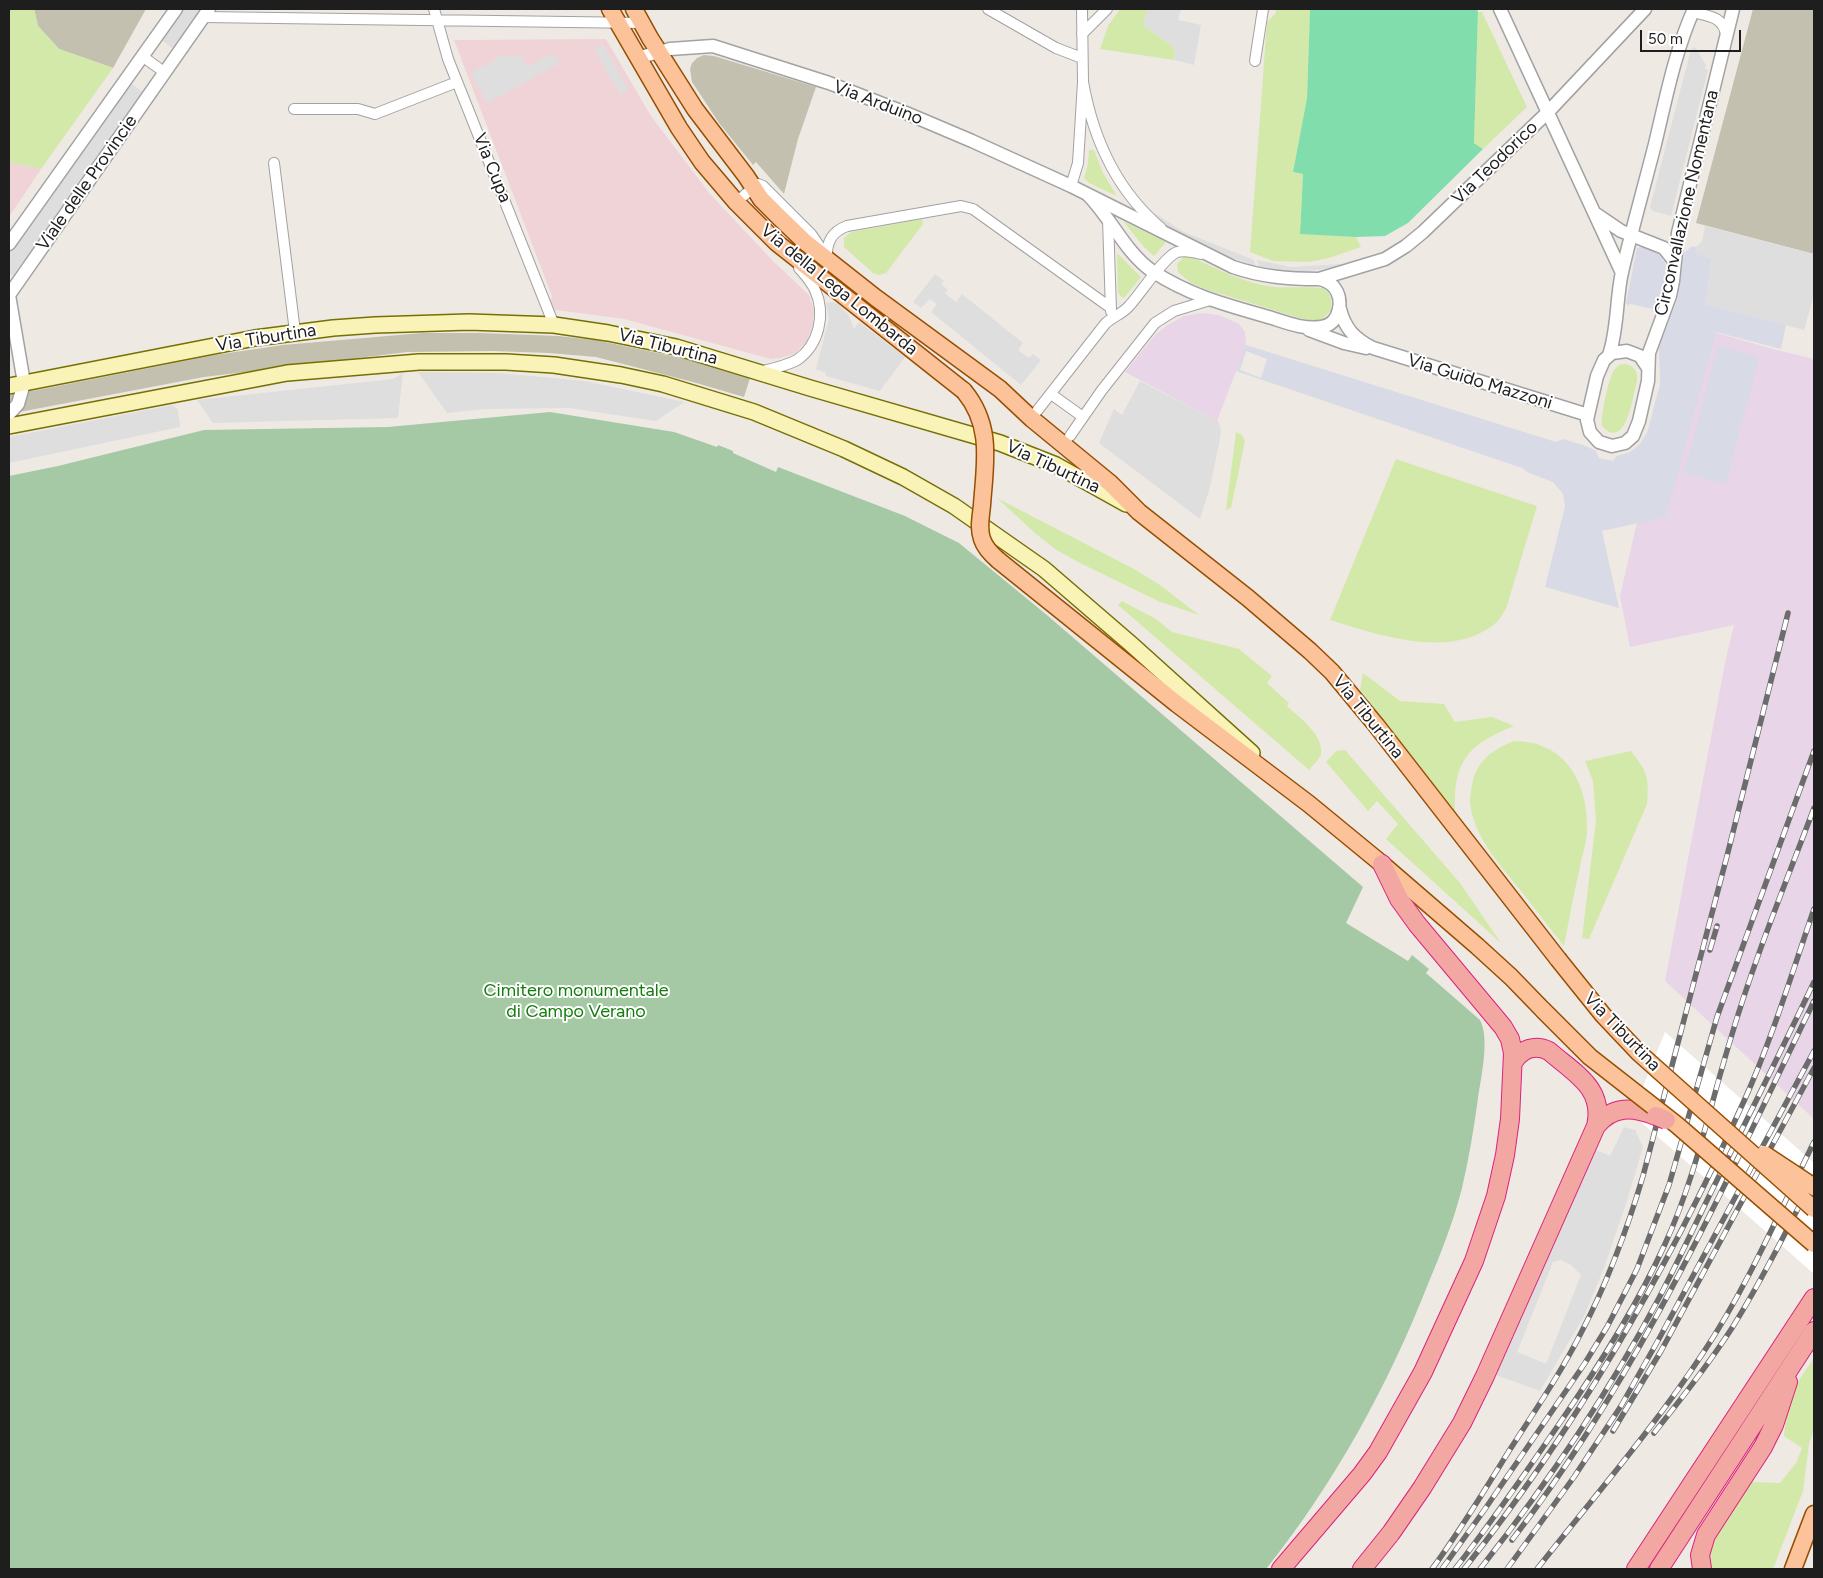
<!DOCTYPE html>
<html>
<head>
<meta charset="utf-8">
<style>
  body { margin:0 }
  #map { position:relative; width:1823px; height:1578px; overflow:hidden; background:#efe9e4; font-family:Figtree,sans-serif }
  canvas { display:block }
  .frame { position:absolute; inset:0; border:10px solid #1e1e1e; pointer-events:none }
  .scale { position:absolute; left:1640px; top:30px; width:101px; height:22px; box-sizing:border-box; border:2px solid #1e1e1e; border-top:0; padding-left:6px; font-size:15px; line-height:18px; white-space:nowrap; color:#1e1e1e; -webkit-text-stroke:4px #fff; paint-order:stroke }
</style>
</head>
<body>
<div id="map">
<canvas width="1823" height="1578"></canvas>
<div class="frame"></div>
<div class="scale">50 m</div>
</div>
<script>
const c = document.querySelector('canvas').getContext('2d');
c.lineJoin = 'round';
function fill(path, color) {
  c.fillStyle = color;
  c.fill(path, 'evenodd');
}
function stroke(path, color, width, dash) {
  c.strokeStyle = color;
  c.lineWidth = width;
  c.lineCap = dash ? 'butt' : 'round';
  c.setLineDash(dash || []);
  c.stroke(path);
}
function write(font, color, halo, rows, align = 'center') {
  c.font = font + ' Figtree,sans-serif';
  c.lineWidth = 4;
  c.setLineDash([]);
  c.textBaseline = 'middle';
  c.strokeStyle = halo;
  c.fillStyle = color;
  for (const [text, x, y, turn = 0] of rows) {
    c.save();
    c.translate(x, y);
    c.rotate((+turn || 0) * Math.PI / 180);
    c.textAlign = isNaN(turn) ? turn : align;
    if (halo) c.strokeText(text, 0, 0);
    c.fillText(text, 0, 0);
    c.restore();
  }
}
fill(new Path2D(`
  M 606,39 L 651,116 L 710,194 L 774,262 L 809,295 L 814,310 L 813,324 L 807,341 L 794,354 L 780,358 L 771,359 L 624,319 L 549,309 L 552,296 L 454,40 Z
  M 9,162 L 41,169 L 9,217 Z`), '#f0d3d6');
fill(new Path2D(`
  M 1202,313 L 1219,315 L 1239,324 L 1245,332 L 1246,345 L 1217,421 L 1125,372 L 1155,335 L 1166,326 L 1184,316 Z
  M 1683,323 L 1769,348 L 1814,359 L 1814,1119 L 1665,981 L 1726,658 L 1734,625 L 1630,647 L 1620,596 Z`), '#e8d5e7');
fill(new Path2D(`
  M 34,9 L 146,9 L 113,68 L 59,49 L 38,26 Z
  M 1753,9 L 1814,9 L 1814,254 L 1696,223 Z
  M 704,55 L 714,56 L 816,87 L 798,139 L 784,194 L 756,162 L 753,165 L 719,123 L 698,91 L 692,82 L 690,69 L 692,63 L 697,58 Z
  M 422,333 L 480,333 L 558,336 L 595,340 L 682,358 L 750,378 L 744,397 L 693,382 L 596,357 L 549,353 L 493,351 L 407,352 L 204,377 L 9,414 L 9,395 L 48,388 L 215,355 L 283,345 Z`), '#c3c0af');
fill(new Path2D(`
  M 9,9 L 34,9 L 38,26 L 59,49 L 113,68 L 41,169 L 9,162 Z
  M 1120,9 L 1148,9 L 1143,25 L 1175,48 L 1174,60 L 1100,49 L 1108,26 Z
  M 1275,9 L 1310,9 L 1307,98 L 1293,172 L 1303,174 L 1300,233 L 1356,237 L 1361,247 L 1329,258 L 1309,262 L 1273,261 L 1250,252 L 1267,22 L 1276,13 Z
  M 1478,12 L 1482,12 L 1527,107 L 1483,149 L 1474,143 Z
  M 1089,150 L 1094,150 L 1103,173 L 1117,196 L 1089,183 L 1084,178 L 1088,164 Z
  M 922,219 L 923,224 L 886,273 L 879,275 L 873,273 L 844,247 L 844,238 L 851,232 Z
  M 1124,222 L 1125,222 L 1166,242 L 1154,256 L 1143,246 Z
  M 1117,253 L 1141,277 L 1124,298 L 1120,296 L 1118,292 Z
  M 1184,257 L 1191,257 C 1218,269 1245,284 1275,287 C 1284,288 1319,286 1324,289 C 1332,294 1332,302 1331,310 L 1323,319 L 1313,322 L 1208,290 L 1191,283 L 1178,272 L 1177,264 Z
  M 1625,364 C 1635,366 1638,372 1637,381 C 1633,396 1626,452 1602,426 C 1600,418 1609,375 1615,369 C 1618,365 1621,364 1625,364 Z
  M 1236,432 L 1242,435 L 1245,441 L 1231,508 L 1226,510 Z
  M 1396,459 L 1537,506 L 1506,609 C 1503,613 1500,619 1497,622 C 1452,661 1379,635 1330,620 Z
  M 997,498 L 1134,569 L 1160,585 L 1199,615 L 1158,601 L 1078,562 L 1055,549 L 1036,534 Z
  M 1122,601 L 1156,619 L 1172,632 L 1239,649 L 1272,676 L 1267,683 L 1289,703 L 1287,706 C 1299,717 1324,735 1321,754 C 1319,760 1313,765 1309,770 L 1118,605 Z
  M 1363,673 L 1400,701 L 1444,704 L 1455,722 L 1492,717 L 1514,726 C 1467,745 1453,761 1455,813 L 1360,690 Z
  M 1514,741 C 1567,741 1589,785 1587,833 C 1586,844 1582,856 1580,867 C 1574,893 1569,919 1564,946 C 1549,927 1535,909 1521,891 C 1501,866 1472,835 1470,801 C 1470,796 1471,791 1472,786 C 1475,762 1493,749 1514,741 Z
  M 1345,750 L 1460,883 L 1501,943 L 1386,839 L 1398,824 L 1377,801 L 1368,811 L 1326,762 L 1336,751 Z
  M 1631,751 C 1648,773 1649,777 1647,804 L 1589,939 L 1582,938 L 1596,820 L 1593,781 L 1585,761 Z
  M 1814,1358 L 1814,1429 L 1809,1444 L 1803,1491 L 1773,1569 L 1711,1569 L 1707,1557 L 1710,1547 L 1751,1482 L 1780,1483 L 1796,1463 L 1802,1448 L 1784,1436 L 1788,1396 Z`), '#d3e9a9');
fill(new Path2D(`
  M 550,412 L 674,432 L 717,447 L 718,445 L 733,451 L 733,453 L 776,472 L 778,467 L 905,516 L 959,543 L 1048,616 L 1363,887 L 1346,923 L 1408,961 L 1412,955 L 1429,969 L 1426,973 L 1480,1020 C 1490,1039 1481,1077 1478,1098 C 1474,1128 1469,1158 1462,1188 C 1454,1220 1441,1253 1428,1284 C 1388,1386 1334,1484 1266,1569 L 9,1569 L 9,476 L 58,466 L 204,430 L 388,427 Z`), '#a5c8a5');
fill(new Path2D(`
  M 1310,9 L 1477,9 L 1478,12 L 1474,143 L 1483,149 L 1408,223 L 1385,236 L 1356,237 L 1300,234 L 1303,174 L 1293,172 L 1307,98 Z`), '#81deac');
fill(new Path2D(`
  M 181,9 L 203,9 L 175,50 L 160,39 Z
  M 1148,9 L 1181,9 L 1178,20 L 1201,25 L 1194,65 L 1174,60 L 1175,48 L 1143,25 Z
  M 603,44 L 628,90 L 620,95 L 594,49 Z
  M 1695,47 L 1706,65 L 1705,69 L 1708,70 L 1671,216 L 1653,211 L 1650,207 L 1691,49 Z
  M 553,53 L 560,63 L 487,103 L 471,73 L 501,56 L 521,56 L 527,67 Z
  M 129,82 L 143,92 L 13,276 L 9,273 L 9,253 Z
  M 1156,214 L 1184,232 L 1254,260 L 1255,266 L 1216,252 L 1163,225 L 1154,218 Z
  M 1705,226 L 1814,254 L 1814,295 L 1804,330 L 1705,304 L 1712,260 L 1695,254 L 1696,247 L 1702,241 Z
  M 1257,260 L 1291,267 L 1343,264 L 1344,267 L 1298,272 L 1280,272 L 1259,267 Z
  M 935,274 L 944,281 L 941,284 L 948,290 L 945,293 L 956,302 L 962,294 L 1023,343 L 1018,350 L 1029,358 L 1033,354 L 1041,360 L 1021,385 L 931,312 L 937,304 L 930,299 L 921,308 L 913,302 Z
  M 832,302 L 838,304 L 848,314 L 854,329 L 859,322 L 905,357 L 880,391 L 826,376 L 826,373 L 816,369 L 829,319 L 826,303 Z
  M 418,372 L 498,373 L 585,381 L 684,402 L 656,421 L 569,408 L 486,409 L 447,413 Z
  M 403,373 L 398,418 L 213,423 L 197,400 L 393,379 Z
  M 1140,381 L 1219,422 L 1221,431 L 1219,444 L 1210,487 L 1200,519 L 1099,443 L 1114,409 L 1122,415 Z
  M 173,405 L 178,410 L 180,427 L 9,463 L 9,437 Z
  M 1624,1127 L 1635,1130 L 1643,1147 L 1626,1204 L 1604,1268 L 1584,1316 L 1540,1391 L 1496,1375 L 1544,1258 L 1594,1149 L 1610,1156 ZM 1561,1260 L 1571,1265 L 1581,1275 L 1546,1364 L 1517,1352 L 1553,1262 Z`), '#dedede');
fill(new Path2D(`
  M 1692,246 L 1696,247 L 1696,254 L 1712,259 L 1705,304 L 1786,325 L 1781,349 L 1716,332 L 1666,517 L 1602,531 L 1619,608 L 1545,587 L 1565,506 L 1563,494 L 1553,482 L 1529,473 L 1522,468 L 1236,371 L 1246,345 L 1556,442 L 1563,439 L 1586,446 L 1596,451 L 1599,458 L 1613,461 L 1617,456 L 1630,452 L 1639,445 L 1647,433 L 1660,384 L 1659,347 L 1678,298 L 1684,253 ZM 1246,351 L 1267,359 L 1261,378 L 1240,370 Z
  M 1642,247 L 1658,252 L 1666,265 L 1665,280 L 1660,303 L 1657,310 L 1654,312 L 1652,312 L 1653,309 L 1630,304 L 1628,306 L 1626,303 L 1637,248 Z
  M 1718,346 L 1759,357 L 1726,484 L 1684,473 Z`), '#d8dae5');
fill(new Path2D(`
  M 1665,1032 L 1814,1163 L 1814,1274 L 1632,1114 Z`), '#fff');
const minor = new Path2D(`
  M 434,9 L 448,59 L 554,325
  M 988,9 L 1056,48 L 1082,58
  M 1693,12 C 1707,16 1723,16 1726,34
  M 203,17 L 642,23
  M 1082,34 L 1107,9
  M 142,56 L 164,72
  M 1255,61 L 1263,9
  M 1083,82 C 1093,138 1117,191 1161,228
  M 294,109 L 358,109 L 375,114 L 457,82
  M 274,163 L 295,332
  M 1071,186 L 1078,163 L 1083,82 L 1082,9
  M 736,202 L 758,184 L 763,186 L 811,234 L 824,253
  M 1108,219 L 1111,311
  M 827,259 C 826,243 831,232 847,226 L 961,206 L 973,209 L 1111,308
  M 759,372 C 772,369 786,366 797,360 C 819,345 826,314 815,290 C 811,281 805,275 799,268
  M 1051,394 L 1083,417
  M 1037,411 L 1105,324 C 1113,316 1123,314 1130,305 C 1141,293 1164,257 1177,252 C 1185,250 1194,252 1201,254
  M 1070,436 L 1102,390 L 1155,323 L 1174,311 L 1210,300`);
const tertiary = new Path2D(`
  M 1500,9 L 1622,273
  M 637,58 L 670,49 L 713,46 L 829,83 L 906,113 L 972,141 L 1071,186 L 1233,267 C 1262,277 1289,279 1319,279 C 1324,280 1329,282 1333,286 C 1345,299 1340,325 1321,327 C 1302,330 1283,321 1265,316 C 1223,304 1189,295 1152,271 C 1125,252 1111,218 1088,195
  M 1596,214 L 1621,231 L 1664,248 L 1675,262
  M 9,244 L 176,9
  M 1319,279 L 1385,259 L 1406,246 L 1423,232 L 1548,112 L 1645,9
  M 1340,309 C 1345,329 1355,339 1373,348 L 1588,415
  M 1309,330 L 1344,343 L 1366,348
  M 1609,355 C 1618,329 1616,299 1622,272 C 1632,229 1644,187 1655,144 C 1666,98 1675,51 1694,9
  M 1648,368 L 1640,356 L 1627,351 L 1612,353 L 1604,360 L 1597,376 L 1587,420 L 1590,432 L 1599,442 L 1612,446 L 1625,443 L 1633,436 L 1639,421 L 1648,381 L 1649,353 L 1670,296 L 1673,281 L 1678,233 L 1733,9
  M 9,414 L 18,404 L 24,383 L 9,295 L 209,9`);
const secondary = new Path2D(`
  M 9,386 L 255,338 L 333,328 L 375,325 L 469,322 L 554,325 L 608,333 L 676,347 L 810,388 L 1000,443 L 1056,465 L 1126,504
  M 9,426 L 287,373 L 419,362 L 506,362 L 554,365 L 621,375 L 663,384 L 754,412 L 844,449 L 903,477 L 954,506 L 1044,569 L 1131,644 L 1252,753`);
const primary = new Path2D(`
  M 610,9 L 679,128 L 702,162 L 736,202 L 777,243 L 964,391
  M 634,9 L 650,38 L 695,109 L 746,176 L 761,199 L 779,217 L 805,242 L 876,298 L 1000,389 L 1032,419 L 1110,483 L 1139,512 L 1248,598 L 1310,651 L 1332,672 L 1376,725 L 1558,959
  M 998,560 L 1177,704 L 1309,804 L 1382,864 L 1477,946 L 1511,977 L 1543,1010
  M 1793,1569 L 1814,1514`);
const trunk = new Path2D(`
  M 1514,1061 C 1522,1049 1535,1044 1549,1051 C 1574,1073 1605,1088 1596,1126
  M 1281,1569 L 1362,1474 L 1378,1452 L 1423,1372 L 1474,1261 L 1496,1196 L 1505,1155 L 1510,1119 L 1513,1053 L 1510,1039 L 1503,1027 L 1417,924 L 1399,899 L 1382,864
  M 1362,1569 L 1391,1533 L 1422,1488 L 1462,1423 L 1485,1376 L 1596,1126 C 1613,1105 1633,1107 1656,1116
  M 1636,1569 L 1814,1298
  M 1659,1569 L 1814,1331
  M 1702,1569 L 1700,1555 L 1706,1535 L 1763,1447 L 1774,1425 L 1788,1382`);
stroke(minor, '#a2a2a2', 12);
stroke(tertiary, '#a2a2a2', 15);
stroke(secondary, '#757004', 18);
stroke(primary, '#974e00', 19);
stroke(trunk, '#da237e', 20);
stroke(minor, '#fff', 10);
stroke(tertiary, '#fff', 12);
stroke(secondary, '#faf3b7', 15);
stroke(primary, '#fcc39b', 16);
stroke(trunk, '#f2a7a2', 18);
const rail = new Path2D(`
  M 1710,950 L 1717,926
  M 1613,1431 L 1661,1351 L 1814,1068
  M 1654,1433 C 1681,1399 1708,1365 1732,1328 C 1762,1280 1788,1228 1814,1177
  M 1512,1540 C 1640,1374 1723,1188 1814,1001
  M 1432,1569 C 1460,1531 1484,1491 1509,1451 C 1534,1412 1561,1373 1582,1331 C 1608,1281 1627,1230 1643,1176 L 1727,856 L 1788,613
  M 1442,1569 L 1485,1509 L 1585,1363 L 1607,1327 L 1637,1269 L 1669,1185 L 1717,1017 L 1814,751
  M 1455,1569 C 1491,1523 1524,1475 1557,1427 C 1597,1369 1636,1308 1665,1244 C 1695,1179 1709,1109 1730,1041 C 1753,962 1785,885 1814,808
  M 1464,1569 C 1578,1426 1669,1267 1744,1101 C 1772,1039 1792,973 1814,909
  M 1480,1569 C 1547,1484 1608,1394 1659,1298 C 1680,1258 1699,1216 1719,1176 C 1751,1111 1783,1047 1814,982
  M 1507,1569 L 1574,1477 L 1621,1406 L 1660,1337 L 1814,1051
  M 1537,1569 C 1593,1498 1653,1429 1703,1353 C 1747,1287 1779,1213 1814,1142`);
stroke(rail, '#6c6c6c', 5.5);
stroke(rail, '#fff', 4, [11]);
const primaryBridge = new Path2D(`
  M 964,391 C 993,426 985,463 982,505 C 981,516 978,528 982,539 C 985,548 991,554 998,560
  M 1558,959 L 1603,1015 L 1639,1053 L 1814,1209
  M 1543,1010 L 1590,1057 L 1677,1125 L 1814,1244
  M 1764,1154 L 1814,1187`);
const trunkBridge = new Path2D(`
  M 1656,1116 L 1666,1120`);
stroke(primaryBridge, '#974e00', 19, []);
stroke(trunkBridge, '#da237e', 20, []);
stroke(primaryBridge, '#fcc39b', 16);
stroke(trunkBridge, '#f2a7a2', 18);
write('18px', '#1e1e1e', '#fff', [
  ["Via Arduino",878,103,21],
  ["Via Teodorico",1495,163,-44],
  ["Via Cupa",492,168,68],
  ["Viale delle Provincie",87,183,-55],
  ["Circonvallazione Nomentana",1687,203,-77],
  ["Via della Lega Lombarda",839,290,39],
  ["Via Tiburtina",266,338,-9],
  ["Via Tiburtina",668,347,14],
  ["Via Guido Mazzoni",1480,382,17],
  ["Via Tiburtina",1053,467,25],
  ["Via Tiburtina",1368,717,51],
  ["Via Tiburtina",1622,1032,46]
]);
write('18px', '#137c0b', '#fff', [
  ["Cimitero monumentale",576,991],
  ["di Campo Verano",576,1012]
]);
</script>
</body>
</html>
